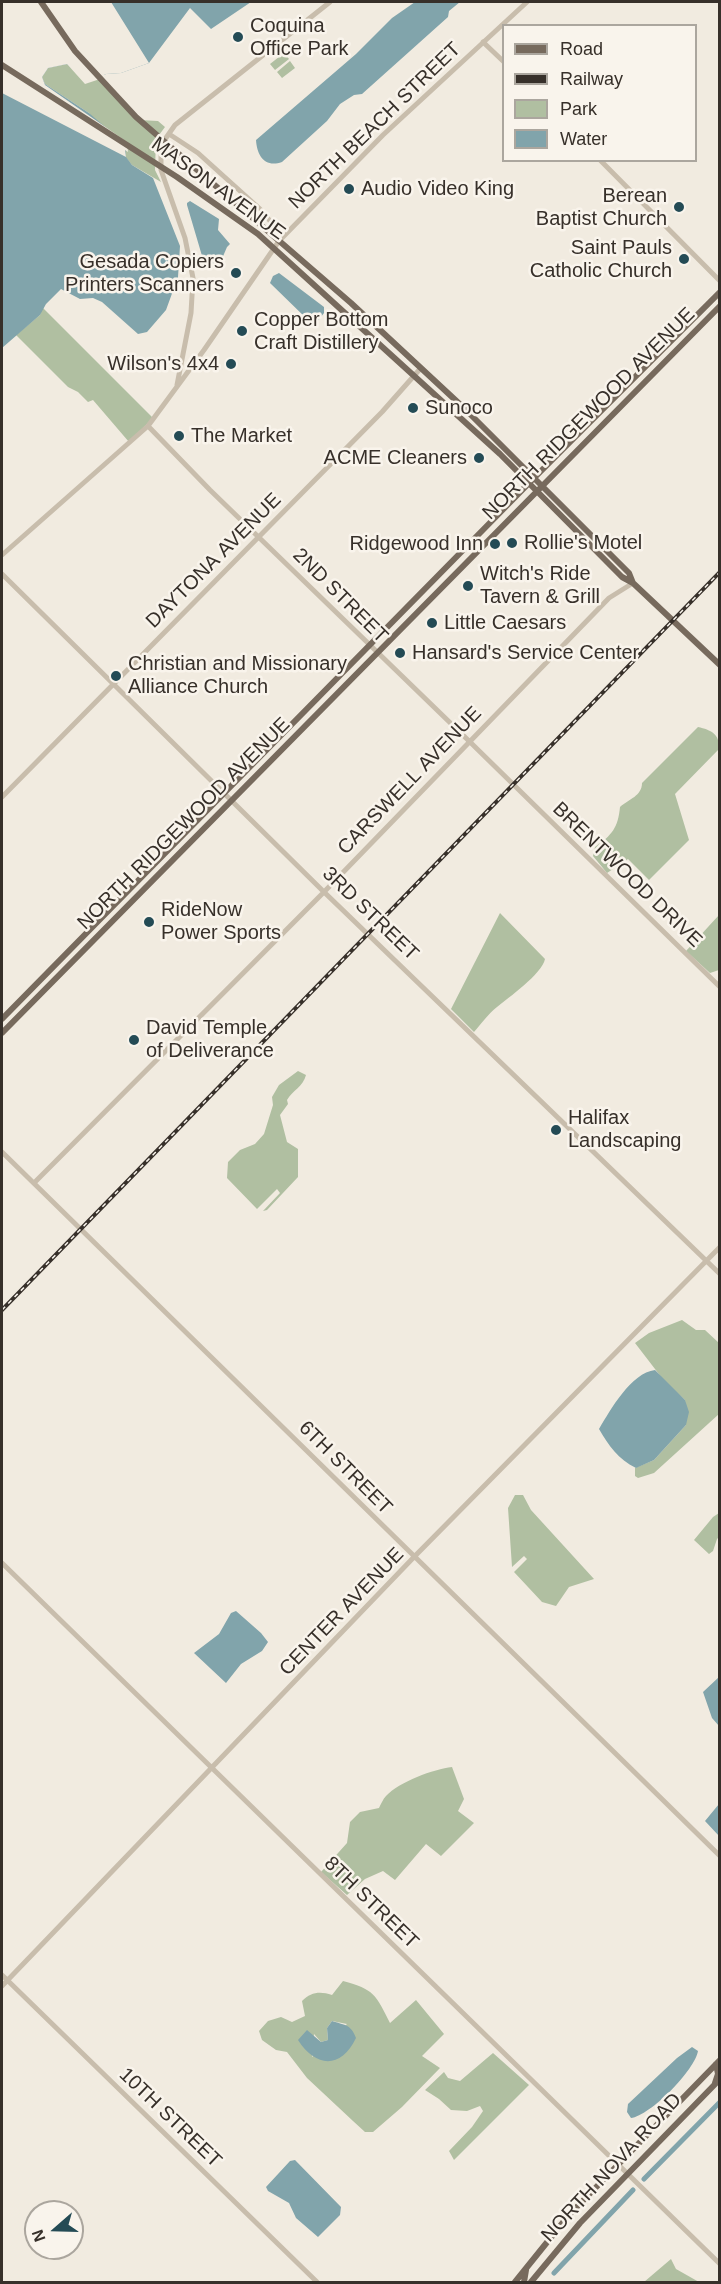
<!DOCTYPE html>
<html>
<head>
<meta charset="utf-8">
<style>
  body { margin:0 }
  #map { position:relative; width:721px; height:2284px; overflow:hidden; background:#f1ebe0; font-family:Arial,sans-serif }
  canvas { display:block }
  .frame { position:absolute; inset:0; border:3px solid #37302a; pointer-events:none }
  .legend { position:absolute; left:502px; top:24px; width:195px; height:138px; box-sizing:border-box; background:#f9f4ec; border:2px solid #aba69e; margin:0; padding:8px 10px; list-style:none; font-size:18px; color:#37302a }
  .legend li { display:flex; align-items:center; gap:12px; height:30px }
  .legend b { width:30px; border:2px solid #aba69e }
  .north { position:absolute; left:24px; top:2200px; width:60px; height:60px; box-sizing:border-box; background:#f9f4ec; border:2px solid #aba69e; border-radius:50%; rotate:250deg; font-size:16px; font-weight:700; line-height:24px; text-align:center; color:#37302a }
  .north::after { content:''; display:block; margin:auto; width:21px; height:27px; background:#244b55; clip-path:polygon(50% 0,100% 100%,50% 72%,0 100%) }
</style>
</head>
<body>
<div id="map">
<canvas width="721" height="2284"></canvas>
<div class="frame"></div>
<ul class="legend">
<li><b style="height:8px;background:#776a5d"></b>Road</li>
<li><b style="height:8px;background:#37302a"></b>Railway</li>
<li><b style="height:16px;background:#b0bfa1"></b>Park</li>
<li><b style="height:16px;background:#81a4ab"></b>Water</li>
</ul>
<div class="north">N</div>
</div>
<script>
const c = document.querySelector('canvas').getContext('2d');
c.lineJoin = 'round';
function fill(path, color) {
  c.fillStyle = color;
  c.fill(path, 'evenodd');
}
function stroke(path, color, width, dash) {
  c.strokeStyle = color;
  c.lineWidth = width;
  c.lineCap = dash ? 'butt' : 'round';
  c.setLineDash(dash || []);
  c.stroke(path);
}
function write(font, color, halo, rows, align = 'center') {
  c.font = font + ' Arial,sans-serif';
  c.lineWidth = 5;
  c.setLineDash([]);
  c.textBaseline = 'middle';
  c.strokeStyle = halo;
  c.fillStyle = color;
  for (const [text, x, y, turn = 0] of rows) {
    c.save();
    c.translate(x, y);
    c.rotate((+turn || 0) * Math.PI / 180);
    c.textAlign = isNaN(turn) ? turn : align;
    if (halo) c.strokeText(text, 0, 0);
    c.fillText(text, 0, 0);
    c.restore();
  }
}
fill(new Path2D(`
  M 284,53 L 289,59 L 275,70 L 270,64 Z
  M 290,61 L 295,68 L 282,78 L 277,72 Z
  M 67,64 L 98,77 L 139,120 L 158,121 L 165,127 L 156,139 L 155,170 L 161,182 L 132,165 L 89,113 L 45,84 L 42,77 L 48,68 Z
  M 42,307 L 153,418 L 129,442 L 93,400 L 88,402 L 78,392 L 68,387 L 16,335 L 40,315 Z
  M 698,727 C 711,730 720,734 719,749 L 675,794 L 689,840 L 649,880 L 628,859 L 607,873 L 593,856 L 595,847 C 612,835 618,828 620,807 C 629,799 642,796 642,783 Z
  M 500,913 L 545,959 C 542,974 508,998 497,1007 C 488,1014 481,1024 474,1032 L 451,1009 Z
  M 719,915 L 719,970 L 710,973 L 686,951 Z
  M 298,1071 L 306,1075 C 303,1087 293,1090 287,1100 L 288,1104 L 280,1115 L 287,1142 L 298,1149 L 298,1177 L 267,1210 L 263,1211 L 280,1193 L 277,1189 L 257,1209 L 227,1178 L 228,1162 L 240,1150 L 255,1144 L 264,1134 L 273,1105 L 272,1097 L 279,1085 Z
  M 682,1320 L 696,1330 L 705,1330 L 719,1343 L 719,1414 L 654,1473 L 638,1478 L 635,1476 L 635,1468 L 654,1460 L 686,1425 L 685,1400 L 665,1382 L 635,1343 L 649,1333 Z
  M 515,1495 L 523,1495 L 531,1510 L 594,1579 L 569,1587 L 556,1606 L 542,1602 L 514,1572 L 527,1559 L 524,1556 L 512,1567 L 508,1508 Z
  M 719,1513 L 719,1537 L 717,1539 L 713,1551 L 709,1554 L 694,1540 L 713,1517 Z
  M 452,1767 L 464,1799 L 458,1811 L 474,1823 L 441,1856 L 426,1844 L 395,1880 L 383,1871 L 365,1879 L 347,1895 L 321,1872 L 347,1843 L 350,1822 L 360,1812 L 379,1808 C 381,1804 383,1799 386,1796 C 399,1782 434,1769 452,1767 Z
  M 343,1981 C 374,1989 376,1995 390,2023 L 416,2000 L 444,2034 L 422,2056 L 440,2068 L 402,2107 L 373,2132 L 365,2132 L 353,2121 L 307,2078 L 287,2052 L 276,2050 L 262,2040 L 259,2031 L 268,2021 L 281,2017 L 292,2022 L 305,2016 L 302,2001 C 311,1992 320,1991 332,1995 ZM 332,2021 L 347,2024 L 312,2057 L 314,2034 L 321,2042 L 328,2040 L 327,2028 Z
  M 493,2053 L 529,2085 L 454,2160 L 449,2151 L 472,2127 L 483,2111 L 480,2106 L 467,2111 L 451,2110 L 439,2099 L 425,2090 L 444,2072 L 448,2078 L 460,2081 Z
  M 671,2259 L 676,2269 L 699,2282 L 644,2282 Z`), '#b0bfa1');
fill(new Path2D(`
  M 2,2 L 251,2 L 211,29 L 190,8 L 149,63 L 121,73 L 106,74 L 87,83 L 67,64 L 48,68 L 42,77 L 45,84 L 89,113 L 125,144 L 126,157 L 132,165 L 153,178 L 180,246 L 178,277 L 166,310 L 147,332 L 138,334 L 102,302 L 93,298 L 80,299 L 61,289 L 46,304 L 40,315 L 2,348 Z
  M 415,2 L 460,2 L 449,11 L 448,17 L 362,94 L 354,95 L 340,104 L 327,121 L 282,162 C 265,168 257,156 256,140 L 356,54 L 392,18 Z
  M 190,201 L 219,219 L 218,230 L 230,244 L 227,247 L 221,261 L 223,265 L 220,269 L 205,266 L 187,205 L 187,203 Z
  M 279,273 L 324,307 L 324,313 L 317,322 L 309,321 L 270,283 L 273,276 Z
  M 655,1370 L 685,1400 L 689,1412 L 686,1425 L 654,1460 L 636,1468 C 618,1459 609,1446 599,1429 C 611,1409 631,1373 655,1370 Z
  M 236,1611 L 261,1633 L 268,1642 L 262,1651 L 241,1664 L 226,1683 L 194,1653 L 219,1634 L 231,1613 Z
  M 719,1677 L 719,1726 L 712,1718 L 703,1692 Z
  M 719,1804 L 719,1836 L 705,1821 Z
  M 332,2021 C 344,2025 351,2024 356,2038 C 341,2069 316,2068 298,2040 L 307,2030 L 321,2042 L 328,2040 L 327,2028 Z
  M 692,2047 L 698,2051 C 695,2070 650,2116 631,2118 L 627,2112 L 628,2104 L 677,2058 Z
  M 295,2160 L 341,2207 L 340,2215 L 318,2237 L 296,2218 L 289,2203 L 268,2191 L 266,2187 L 290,2161 Z`), '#81a4ab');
fill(new Path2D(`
  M 2,2 L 111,2 L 149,63 L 121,73 L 106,74 L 104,75 L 106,77 L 85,84 L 67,64 L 48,68 L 42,77 L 45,85 L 127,142 L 128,152 L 125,150 L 126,157 L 2,93 Z`), '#f1ebe0');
stroke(new Path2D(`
  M 644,2179 L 720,2102
  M 554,2273 L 633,2190`), '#81a4ab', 5);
stroke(new Path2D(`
  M 483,42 L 504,62
  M 169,134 L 198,153 L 260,209 L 276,228 L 279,241
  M 600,160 L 720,281
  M 177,385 L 191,313 L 193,278 L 185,238 L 161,170 L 161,145 L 175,125 L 330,2
  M 148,426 L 210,490 L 469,741 L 720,987
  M 2,555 L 148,426 L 204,350 L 279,241 L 383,135 L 527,2
  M 2,574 L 324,892 L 720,1274
  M 2,797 L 382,412 L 420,369
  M 2,1152 L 720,1856
  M 34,1183 L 324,892 L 609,598 L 633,583
  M 2,1563 L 720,2264
  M 2,1975 L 317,2282
  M 2,1986 L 414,1557 L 720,1247`), '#c8bdac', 5);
stroke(new Path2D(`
  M 41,2 L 75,51 L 136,117 L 351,303 L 465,409 L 629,573 L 633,583
  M 2,65 L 177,177 L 258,234 L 500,454 L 622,577 L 633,583 L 720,665
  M 2,1019 L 534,478 L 720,292
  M 2,1033 L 720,306
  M 715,2083 L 718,2074 L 716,2064
  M 515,2282 L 569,2215 L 720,2060
  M 524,2282 L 526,2270
  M 531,2282 L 580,2223 L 720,2079`), '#776a5d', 6);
const rail = new Path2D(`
  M 2,1310 L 720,572`);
stroke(rail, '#37302a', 4);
stroke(rail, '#f9f4ec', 1.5, [4.5]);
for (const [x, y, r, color] of [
  [238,37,6,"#244b55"],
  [349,189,6,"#244b55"],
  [679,207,6,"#244b55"],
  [684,259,6,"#244b55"],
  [236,273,6,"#244b55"],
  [242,331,6,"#244b55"],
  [231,364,6,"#244b55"],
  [413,408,6,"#244b55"],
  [179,436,6,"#244b55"],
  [479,458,6,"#244b55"],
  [512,543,6,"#244b55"],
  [495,544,6,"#244b55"],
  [468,586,6,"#244b55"],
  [432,623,6,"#244b55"],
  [400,653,6,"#244b55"],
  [116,676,6,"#244b55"],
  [149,922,6,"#244b55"],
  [134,1040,6,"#244b55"],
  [556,1130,6,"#244b55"]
]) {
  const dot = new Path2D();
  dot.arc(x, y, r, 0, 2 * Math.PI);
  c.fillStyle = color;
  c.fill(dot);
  stroke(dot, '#f9f4ec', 2);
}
write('20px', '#37302a', '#f9f4ec', [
  ["Coquina",250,26],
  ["Office Park",250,49],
  ["Audio Video King",361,189],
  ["Berean",667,196,"right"],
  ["Baptist Church",667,219,"right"],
  ["Saint Pauls",672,248,"right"],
  ["Catholic Church",672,271,"right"],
  ["Gesada Copiers",224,262,"right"],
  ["Printers Scanners",224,285,"right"],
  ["Copper Bottom",254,320],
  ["Craft Distillery",254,343],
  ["Wilson's 4x4",219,364,"right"],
  ["Sunoco",425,408],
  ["The Market",191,436],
  ["ACME Cleaners",467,458,"right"],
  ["Rollie's Motel",524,543],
  ["Ridgewood Inn",483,544,"right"],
  ["Witch's Ride",480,574],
  ["Tavern & Grill",480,597],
  ["Little Caesars",444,623],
  ["Hansard's Service Center",412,653],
  ["Christian and Missionary",128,664],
  ["Alliance Church",128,687],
  ["RideNow",161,910],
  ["Power Sports",161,933],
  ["David Temple",146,1028],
  ["of Deliverance",146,1051],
  ["Halifax",568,1118],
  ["Landscaping",568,1141]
], 'left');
write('20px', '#37302a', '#f9f4ec', [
  ["NORTH BEACH STREET",375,126,-44],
  ["MASON AVENUE",218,189,36],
  ["NORTH RIDGEWOOD AVENUE",589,414,-45],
  ["DAYTONA AVENUE",214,561,-45],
  ["2ND STREET",340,596,45],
  ["CARSWELL AVENUE",410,781,-46],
  ["NORTH RIDGEWOOD AVENUE",184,824,-45],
  ["BRENTWOOD DRIVE",627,875,44],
  ["3RD STREET",370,914,44],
  ["6TH STREET",345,1468,45],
  ["CENTER AVENUE",342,1612,-46],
  ["8TH STREET",371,1903,44],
  ["10TH STREET",170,2118,44],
  ["NORTH NOVA ROAD",612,2168,-47]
]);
</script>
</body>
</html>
